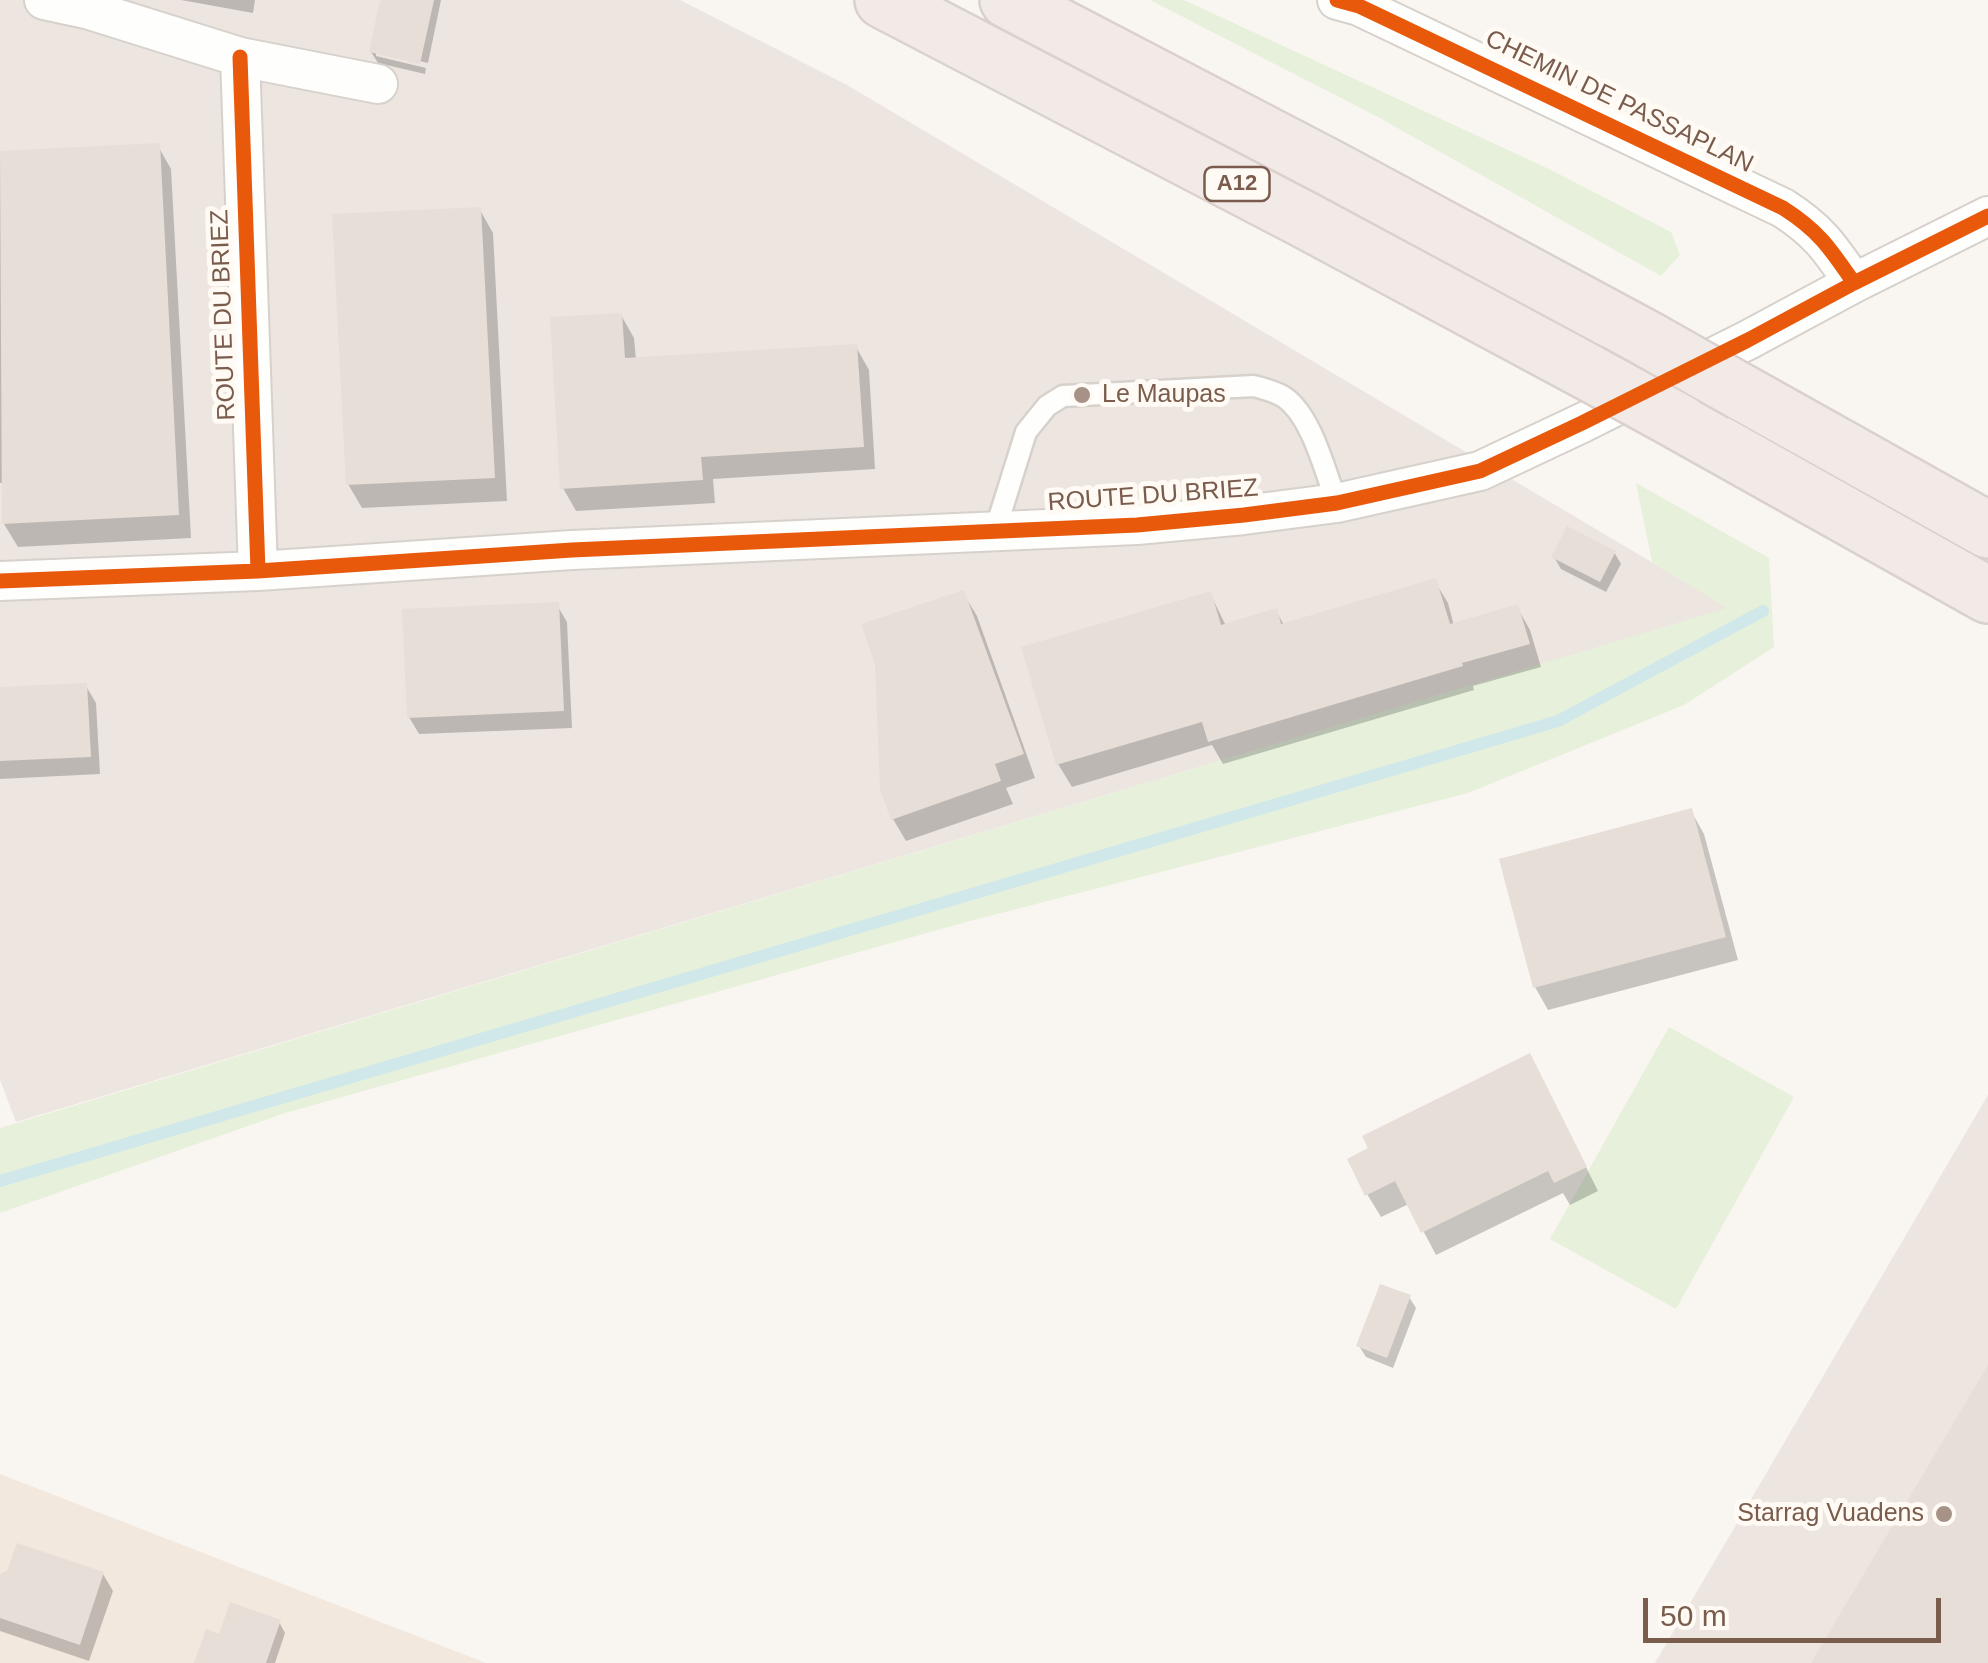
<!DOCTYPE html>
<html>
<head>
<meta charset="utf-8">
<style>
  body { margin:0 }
  #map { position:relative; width:1988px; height:1663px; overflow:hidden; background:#f9f5f0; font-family:Helvetica,sans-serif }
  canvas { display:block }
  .scale { position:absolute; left:1643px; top:1598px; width:298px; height:45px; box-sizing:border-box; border:5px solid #7a5c4d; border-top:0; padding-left:12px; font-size:30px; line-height:35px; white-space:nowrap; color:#7a5c4d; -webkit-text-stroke:8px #fffaf3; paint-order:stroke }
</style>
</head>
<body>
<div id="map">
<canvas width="1988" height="1663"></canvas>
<div class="scale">50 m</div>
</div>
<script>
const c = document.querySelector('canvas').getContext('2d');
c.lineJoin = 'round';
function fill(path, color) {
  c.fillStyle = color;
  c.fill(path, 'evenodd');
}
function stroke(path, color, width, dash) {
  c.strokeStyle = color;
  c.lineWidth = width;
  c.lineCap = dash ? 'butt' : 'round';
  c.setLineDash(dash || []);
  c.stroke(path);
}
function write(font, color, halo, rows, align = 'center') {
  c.font = font + ' Helvetica,sans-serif';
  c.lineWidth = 10;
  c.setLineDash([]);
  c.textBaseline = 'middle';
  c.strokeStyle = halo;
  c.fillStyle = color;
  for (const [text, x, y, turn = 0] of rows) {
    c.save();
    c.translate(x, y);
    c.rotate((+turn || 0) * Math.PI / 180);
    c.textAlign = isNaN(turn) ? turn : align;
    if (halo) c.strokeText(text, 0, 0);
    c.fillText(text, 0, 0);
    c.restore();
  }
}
fill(new Path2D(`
  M 0,1474 L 486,1663 L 0,1663 Z`), '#f2e8de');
fill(new Path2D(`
  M 0,0 L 680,0 L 847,85 L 1729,608 L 16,1122 L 0,1080 Z
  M 1988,1095 L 1988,1663 L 1655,1663 Z`), '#ede5e0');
fill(new Path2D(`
  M 1150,0 L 1184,0 L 1549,169 L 1671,232 L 1680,255 L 1661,276 L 1378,117 Z
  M 1636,483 L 1769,558 L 1774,647 L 1684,705 L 1468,793 L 966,922 L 285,1113 L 0,1213 L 0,1128 L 1727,608 L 1652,562 Z
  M 1669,1027 L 1794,1097 L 1676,1309 L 1550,1239 Z`), '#e7f0db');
fill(new Path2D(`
  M 181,0 L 255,0 L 253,13 Z
  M 383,0 L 441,0 L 428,63 L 376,51 L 376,56 L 426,68 L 425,74 L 378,63 L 371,52 Z
  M 158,146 L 171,169 L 191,538 L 18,547 L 4,524 L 2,483 L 0,483 L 0,154 Z
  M 480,210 L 493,233 L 507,501 L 362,508 L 348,484 Z
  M 621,315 L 634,338 L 636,360 L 856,347 L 869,370 L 875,469 L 713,479 L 715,503 L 576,511 L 563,488 Z
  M 1614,552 L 1621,564 L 1606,592 L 1561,569 L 1554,557 Z
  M 1434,580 L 1448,603 L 1454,626 L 1517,607 L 1530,630 L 1541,667 L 1473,686 L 1474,690 L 1223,764 L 1212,745 L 1072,787 L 1058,764 L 1210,593 L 1226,626 L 1276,611 L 1284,625 Z
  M 963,593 L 977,616 L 1035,778 L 1006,788 L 1013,804 L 906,841 L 893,819 Z
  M 557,605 L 567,622 L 572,728 L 419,734 L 409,717 Z
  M 86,686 L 96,703 L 100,774 L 0,779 L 0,690 Z
  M 1691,811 L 1704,834 L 1738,960 L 1548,1010 L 1535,987 Z
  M 1542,1079 L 1598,1191 L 1570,1205 L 1563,1193 L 1436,1255 L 1409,1204 L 1381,1217 L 1367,1194 Z
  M 1409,1297 L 1416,1308 L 1393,1368 L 1366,1357 L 1359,1346 Z
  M 103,1574 L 113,1591 L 89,1661 L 0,1631 L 0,1577 Z
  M 279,1622 L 285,1633 L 275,1663 L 197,1663 L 220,1637 Z`), '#0003');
stroke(new Path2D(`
  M 0,1181 L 1558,721 L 1763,611`), '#d0e8ea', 12);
fill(new Path2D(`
  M 380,0 L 434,0 L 420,64 L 369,52 Z
  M 160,143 L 179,515 L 2,524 L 0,151 Z
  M 481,207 L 495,478 L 346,485 L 332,214 Z
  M 622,313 L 625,358 L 857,344 L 864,447 L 701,457 L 703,480 L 560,489 L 550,317 Z
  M 1567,526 L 1616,551 L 1600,582 L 1551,557 Z
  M 1436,578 L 1450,624 L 1518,604 L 1530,644 L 1462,663 L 1463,666 L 1208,742 L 1202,722 L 1056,765 L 1021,647 L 1211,591 L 1221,625 L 1277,608 L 1281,624 Z
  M 964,590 L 1024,754 L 995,764 L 1001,781 L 891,820 L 880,789 L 875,664 L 861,624 Z
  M 559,602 L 564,711 L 407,718 L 402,609 Z
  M 87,683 L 91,757 L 0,761 L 0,687 Z
  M 1692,808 L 1726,937 L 1533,988 L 1499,859 Z
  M 1530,1053 L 1587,1167 L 1554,1183 L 1548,1171 L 1421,1233 L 1395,1181 L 1365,1196 L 1347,1159 L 1368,1148 L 1362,1136 Z
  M 1380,1284 L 1411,1295 L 1387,1358 L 1356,1346 Z
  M 1988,1365 L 1988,1663 L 1811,1663 Z
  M 17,1543 L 104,1572 L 80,1645 L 0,1618 L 0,1574 L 7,1571 Z
  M 230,1602 L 281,1620 L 266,1663 L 194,1663 L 206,1629 L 219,1634 Z`), '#e6ded7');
const service = new Path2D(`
  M 995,531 L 1026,432 L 1047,406 L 1063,396 L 1254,386 C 1264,389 1274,391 1284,397 C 1312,416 1325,472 1337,503`);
const minor = new Path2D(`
  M 44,0 L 90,10 L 240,57 L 378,84
  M 1337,0 L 1359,6 L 1783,208 C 1819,231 1830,248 1854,283
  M 240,57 L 258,571
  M 0,581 L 258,571 L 572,550 L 1137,525 L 1244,515 L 1337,503 L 1480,471 L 1582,423 L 1748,340 L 1854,283 L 1988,216`);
const motorway = new Path2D(`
  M 883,0 L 1305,220 L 1588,372
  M 1008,0 L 1332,169 L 1651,341
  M 1743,393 L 1988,530
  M 1681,423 L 1988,595`);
stroke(service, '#d7d1cb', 25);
stroke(minor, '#d7d1cb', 42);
stroke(motorway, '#dad1cc', 60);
stroke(service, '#fefefd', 20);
stroke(minor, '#fefefd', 38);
stroke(motorway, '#f2eae7', 55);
const motorwayBridge = new Path2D(`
  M 1651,341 L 1743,393
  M 1588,372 L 1681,423`);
stroke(motorwayBridge, '#dad1cc', 60, []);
stroke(motorwayBridge, '#f2eae7', 55);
stroke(new Path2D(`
  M 1337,0 L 1359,6 L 1783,208 C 1819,231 1830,248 1854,283
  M 240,57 L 258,571
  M 0,581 L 258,571 L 572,550 L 1137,525 L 1244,515 L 1337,503 L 1480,471 L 1582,423 L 1748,340 L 1854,283 L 1988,216`), '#e8590c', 15);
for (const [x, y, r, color] of [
  [1082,395,10,"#a69286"],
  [1944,1514,10,"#a69286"]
]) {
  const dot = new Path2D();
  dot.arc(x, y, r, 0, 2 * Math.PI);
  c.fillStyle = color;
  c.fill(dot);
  stroke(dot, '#fffaf3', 4);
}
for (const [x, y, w] of [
  [1237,184,65]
]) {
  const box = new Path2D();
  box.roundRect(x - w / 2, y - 17, w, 34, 8);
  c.fillStyle = '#fffaf3';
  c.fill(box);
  stroke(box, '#7a5c4d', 2.5);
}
write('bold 22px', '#7a5c4d', null, [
  ["A12",1237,184]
]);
write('25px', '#7a5c4d', '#fffaf3', [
  ["CHEMIN DE PASSAPLAN",1619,102,26],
  ["ROUTE DU BRIEZ",224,315,-92],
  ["ROUTE DU BRIEZ",1153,496,-4]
]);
write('25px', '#7a5c4d', '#fffaf3', [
  ["Le Maupas",1102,395],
  ["Starrag Vuadens",1924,1514,"right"]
], 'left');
</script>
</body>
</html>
